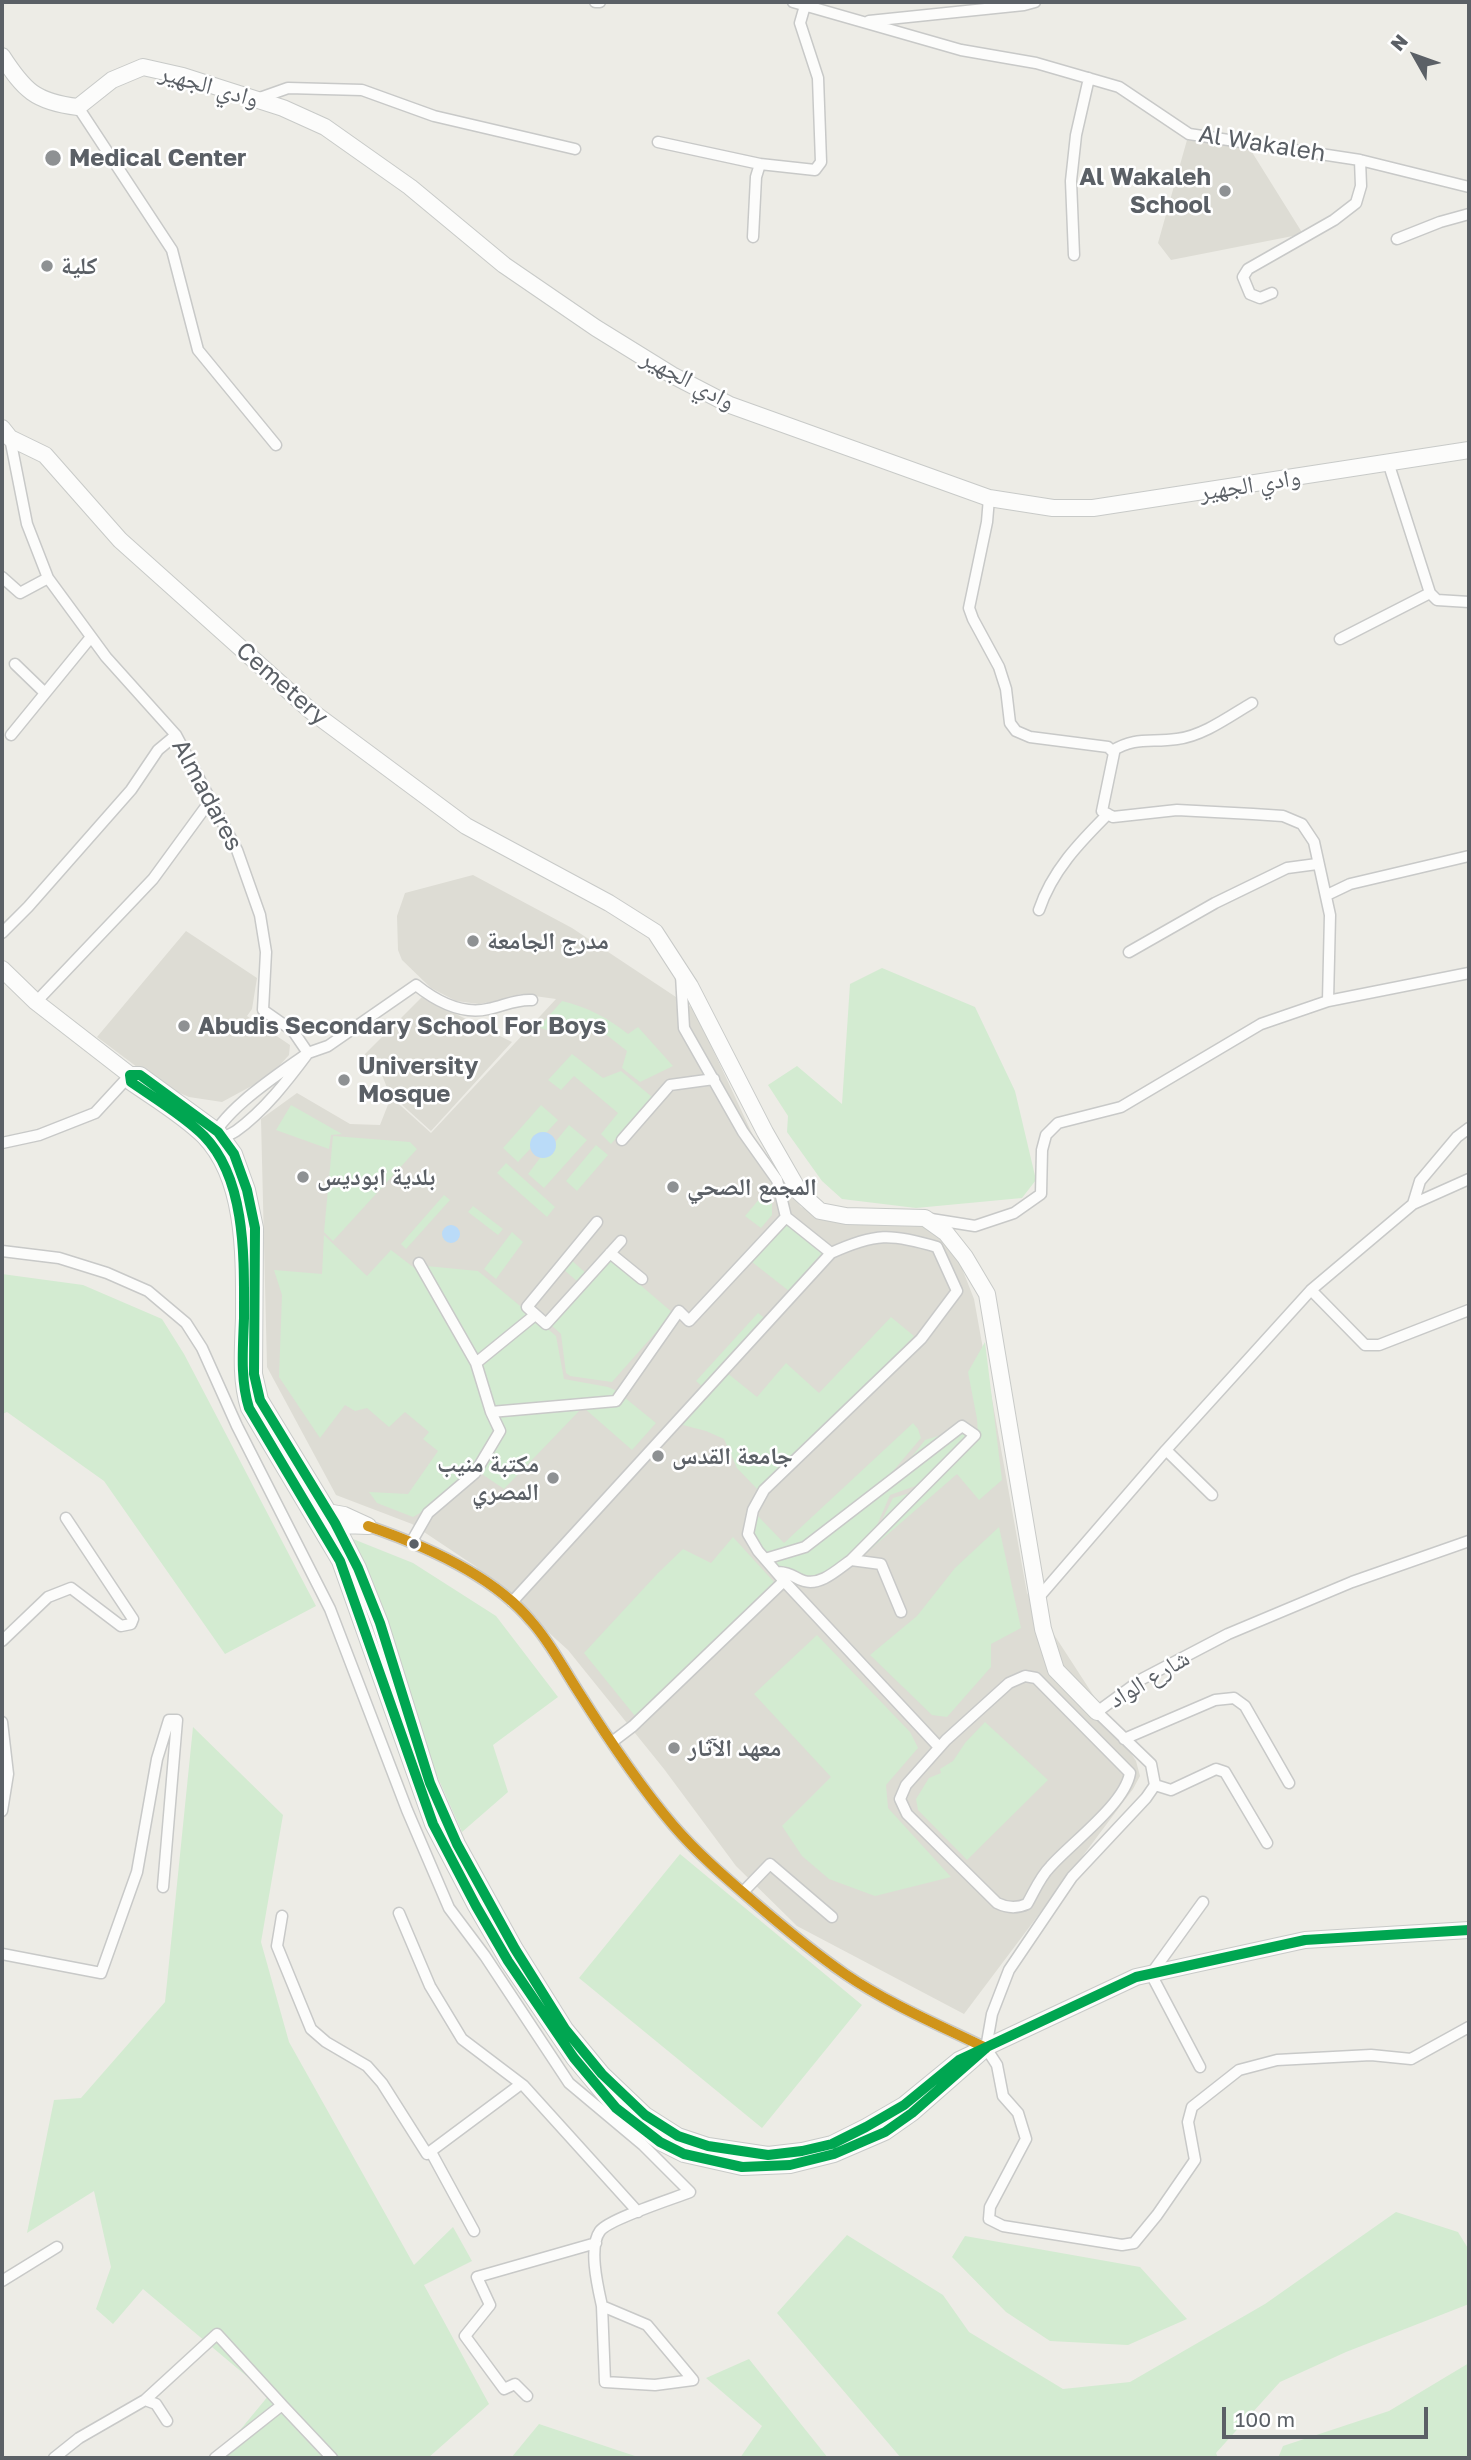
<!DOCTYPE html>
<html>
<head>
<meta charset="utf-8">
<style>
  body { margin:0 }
  #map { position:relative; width:1471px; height:2460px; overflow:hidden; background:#edece6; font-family:"Golos Text",sans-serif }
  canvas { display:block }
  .frame { position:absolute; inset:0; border:4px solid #5b6066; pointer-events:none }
  .north { position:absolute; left:1380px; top:21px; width:70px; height:70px; -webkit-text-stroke:5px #fff; paint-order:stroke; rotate:310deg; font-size:19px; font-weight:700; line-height:28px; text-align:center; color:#5b6066 }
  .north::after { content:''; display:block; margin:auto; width:24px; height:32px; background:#5b6066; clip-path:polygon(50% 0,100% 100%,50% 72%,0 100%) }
  .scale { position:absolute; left:1222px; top:2407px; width:206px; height:32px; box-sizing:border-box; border:4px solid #5b6066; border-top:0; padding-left:9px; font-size:21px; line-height:24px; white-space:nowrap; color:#5b6066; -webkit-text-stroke:5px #fff; paint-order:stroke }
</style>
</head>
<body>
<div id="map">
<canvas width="1471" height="2460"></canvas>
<div class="frame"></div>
<div class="north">N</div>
<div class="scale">100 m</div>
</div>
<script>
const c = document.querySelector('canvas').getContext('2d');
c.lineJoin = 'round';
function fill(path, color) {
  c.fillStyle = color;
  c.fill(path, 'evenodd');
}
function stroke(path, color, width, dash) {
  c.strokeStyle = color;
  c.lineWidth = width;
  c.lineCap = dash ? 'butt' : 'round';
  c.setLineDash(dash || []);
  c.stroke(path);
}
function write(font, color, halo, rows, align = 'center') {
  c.font = font + ' "Golos Text","Noto Naskh Arabic",sans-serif';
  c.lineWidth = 5;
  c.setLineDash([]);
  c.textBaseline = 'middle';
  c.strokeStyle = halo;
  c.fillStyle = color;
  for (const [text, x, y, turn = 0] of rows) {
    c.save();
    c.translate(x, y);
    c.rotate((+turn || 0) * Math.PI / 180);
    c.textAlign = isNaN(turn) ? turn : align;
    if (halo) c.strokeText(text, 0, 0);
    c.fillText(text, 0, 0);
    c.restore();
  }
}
fill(new Path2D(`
  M 1187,140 L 1250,149 L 1303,234 L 1171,260 L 1158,243 Z
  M 473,875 L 572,928 L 694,1009 L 756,1142 L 801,1207 L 844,1224 L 923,1225 L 937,1232 L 956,1253 L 974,1299 L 1027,1593 L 1136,1761 L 1140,1776 L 1133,1789 L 964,2014 L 797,1926 L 736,1866 L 664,1769 L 568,1650 L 475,1566 L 412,1524 L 336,1495 L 267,1367 L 261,1119 L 297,1093 L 350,1124 L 380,1125 L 391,1097 L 431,1133 L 556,999 L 520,994 L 502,1000 L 479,1004 L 456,1001 L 431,988 L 402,960 L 398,950 L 397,916 L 405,893 Z
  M 186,931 L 257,978 L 252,1009 L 247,1016 L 290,1045 L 289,1055 L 280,1065 L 259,1082 L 222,1102 L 189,1097 L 161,1085 L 97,1037 Z
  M 422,997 L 512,1042 L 431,1131 L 389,1093 L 379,1067 L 362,1057 Z`), '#dddcd4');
fill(new Path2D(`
  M 882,968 L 975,1007 L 1015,1091 L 1036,1180 L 1022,1198 L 916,1208 L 842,1199 L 822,1181 L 787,1132 L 788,1116 L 768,1085 L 797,1066 L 842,1104 L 850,984 Z
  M 562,1001 C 587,1007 608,1018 628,1034 L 638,1027 L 673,1066 L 640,1082 L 622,1068 L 627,1051 L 599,1029 L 574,1019 L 554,1033 L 539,1027 Z
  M 572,1054 L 603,1078 L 621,1071 L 652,1097 L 611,1144 L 601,1134 L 618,1113 L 574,1076 L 561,1090 L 548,1080 Z
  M 291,1105 L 342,1134 L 331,1135 L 329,1149 L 276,1130 Z
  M 541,1105 L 558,1120 L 547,1132 L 540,1132 L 533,1136 L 530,1149 L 518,1162 L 503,1148 Z
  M 569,1125 L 587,1140 L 544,1188 L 528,1174 L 540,1158 L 553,1154 L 556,1141 Z
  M 333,1136 L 410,1142 L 417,1149 L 333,1241 L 324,1232 Z
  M 596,1145 L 608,1155 L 577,1191 L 566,1181 Z
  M 506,1163 L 555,1207 L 547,1217 L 497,1173 Z
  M 772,1184 L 772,1215 L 761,1228 L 745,1216 Z
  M 444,1195 L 450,1200 L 406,1249 L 401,1244 Z
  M 473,1206 L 503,1229 L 498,1235 L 468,1212 Z
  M 785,1223 L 822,1253 L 789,1291 L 752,1262 Z
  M 512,1232 L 523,1242 L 496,1279 L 484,1269 Z
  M 324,1235 L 367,1276 L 391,1250 L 417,1270 L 472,1368 L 493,1431 L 469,1470 L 425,1510 L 413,1517 L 377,1503 L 369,1492 L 408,1494 L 438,1451 L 423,1439 L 429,1432 L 405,1412 L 389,1427 L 367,1408 L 355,1411 L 345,1405 L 320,1438 L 279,1377 L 282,1295 L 274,1270 L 322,1274 Z
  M 610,1259 L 673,1313 L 612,1382 L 570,1376 L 566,1373 L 561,1334 L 550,1324 Z
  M 571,1260 L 586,1273 L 578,1282 L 563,1269 Z
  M 426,1266 L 478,1271 L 531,1315 L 476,1359 Z
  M 2,1274 L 83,1285 L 162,1319 L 184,1354 L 316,1606 L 225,1654 L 104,1481 L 7,1412 L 2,1414 Z
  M 758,1313 L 766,1319 L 704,1388 L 696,1381 Z
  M 891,1317 L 914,1336 L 827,1428 L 759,1491 L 737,1468 L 724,1439 L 706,1431 L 679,1424 L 726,1372 L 757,1397 L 786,1363 L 819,1393 Z
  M 536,1319 L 556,1336 L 564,1379 L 608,1387 L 619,1392 L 614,1397 L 492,1409 L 480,1365 Z
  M 985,1342 L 1002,1480 L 979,1500 L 957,1474 L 864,1555 L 893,1498 L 927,1488 L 978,1434 L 977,1419 L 968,1372 Z
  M 624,1397 L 656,1423 L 632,1450 L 584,1408 Z
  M 582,1408 L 504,1489 L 479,1472 L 503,1431 L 496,1414 Z
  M 913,1423 L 918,1429 L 921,1438 L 883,1483 L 804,1544 L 767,1556 L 750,1534 L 755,1513 L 784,1543 Z
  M 961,1429 L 971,1436 L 924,1483 L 890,1495 L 878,1523 L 860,1555 L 819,1578 L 805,1578 L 779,1569 L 769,1560 L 806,1549 L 888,1487 L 925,1440 Z
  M 999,1527 L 1021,1628 L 991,1644 L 991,1667 L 947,1717 L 932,1715 L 870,1655 L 917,1616 L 955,1568 Z
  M 348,1537 L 413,1563 L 496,1616 L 558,1697 L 493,1745 L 508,1792 L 462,1832 L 403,1699 Z
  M 733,1537 L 774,1582 L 635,1716 L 584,1653 L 658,1573 L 683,1549 L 711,1563 Z
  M 817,1635 L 910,1732 L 918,1748 L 886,1785 L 888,1808 L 951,1877 L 875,1896 L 829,1879 L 802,1856 L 782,1826 L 831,1777 L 754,1694 Z
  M 985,1722 L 1048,1780 L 967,1860 L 918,1810 L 916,1799 L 929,1778 L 941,1773 L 940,1769 L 953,1761 L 965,1743 Z
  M 193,1727 L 283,1815 L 261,1942 L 289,2042 L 414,2265 L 453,2227 L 472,2261 L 424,2285 L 489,2404 L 428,2458 L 217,2458 L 269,2395 L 143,2289 L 113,2324 L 96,2309 L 111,2267 L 94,2191 L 27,2233 L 54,2100 L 81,2098 L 165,2002 Z
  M 680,1854 L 862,2005 L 762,2128 L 579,1978 Z
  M 1396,2212 L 1458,2232 L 1469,2250 L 1469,2304 L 1346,2352 L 1280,2382 L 1216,2453 L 1218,2458 L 901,2458 L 777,2313 L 847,2235 L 943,2295 L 969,2332 L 1063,2389 L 1130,2382 L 1265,2304 Z
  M 965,2236 L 1140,2267 L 1187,2319 L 1128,2345 L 1050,2341 L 1006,2312 L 952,2257 Z
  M 749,2359 L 828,2458 L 740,2458 L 762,2426 L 706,2378 Z
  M 1469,2363 L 1469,2458 L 1278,2458 L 1283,2446 L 1389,2411 Z
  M 539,2424 L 641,2458 L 511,2458 Z`), '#d3ebd1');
fill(new Path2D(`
  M530 1145a13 13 0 1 1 26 0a13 13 0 1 1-26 0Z
  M442 1234a9 9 0 1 1 18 0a9 9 0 1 1-18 0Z`), '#badbf8');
const street = new Path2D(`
  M 595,2 L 600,2
  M 793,2 L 961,50 L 1036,63 L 1119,87 L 1189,134 L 1360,160 L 1469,187
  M 869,21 L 1024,5 L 1035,2
  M 257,99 L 288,88 L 362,90 L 434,116 L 575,149
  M 78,107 L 172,250 L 198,350 L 276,445
  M 658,142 L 760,164
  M 753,237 L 756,177 L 760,164 L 815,170 L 821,162 L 818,78 L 800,23 L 806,2
  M 1397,239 L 1440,222 L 1469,214
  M 1074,255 L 1071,181 L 1076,135 L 1089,78
  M 1272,293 L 1260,298 L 1250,294 L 1243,277 L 1248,269 L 1334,220 L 1356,203 L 1361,186 L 1360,160
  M 10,438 L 27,524 L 48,578 L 106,657 L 176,735 L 237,850 L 260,915 L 266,952 L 263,1010 L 293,1031 L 308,1053 L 328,1046 L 416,985 C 436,1001 461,1015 488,1009 C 504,1006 515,999 532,1000
  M 1388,462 L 1430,593 L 1437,600 L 1469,602
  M 989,498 L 987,522 L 969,608 L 973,619 L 999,667 L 1006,689 L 1010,723 L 1016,731 L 1030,737 L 1108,747 L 1114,753 L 1102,811 L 1113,817 L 1177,810 L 1253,814 L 1283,816 L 1302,824 L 1314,842 L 1330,915 L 1328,1001
  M 2,577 L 20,593 L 48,578
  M 1340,639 L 1430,593
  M 15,664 L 45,693
  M 11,735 L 91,637
  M 1112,751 C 1136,736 1151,743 1177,739 C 1203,736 1230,716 1252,703
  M 1327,895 L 1350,884 L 1469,856
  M 1039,910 C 1052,871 1079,843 1108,814
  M 2,933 L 28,907 L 131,790 L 158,750 L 176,735
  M 1129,952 L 1215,903 L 1287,868 L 1317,864
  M 36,1002 L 153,879 L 210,801
  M 308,1053 C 288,1080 264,1111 236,1131 C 228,1136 219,1139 210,1143 C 222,1110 279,1074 308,1053 Z
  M 622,1140 L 670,1085 L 714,1079
  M 2,1143 L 39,1135 L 95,1113 L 130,1075
  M 1413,1204 L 1420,1181 L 1457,1137 L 1469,1128
  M 786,1217 L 831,1253
  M 931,1219 L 975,1226 L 1014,1213 L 1041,1194 L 1042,1150 L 1046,1135 L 1058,1123 L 1121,1107 L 1261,1024 L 1328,1001 L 1469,973
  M 597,1222 L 527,1307 L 546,1324 L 621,1241
  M 2,1251 L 59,1258 L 107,1273 L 148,1291 L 186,1323 L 202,1348 L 237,1426 L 330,1609 L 407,1810 L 449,1908 L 485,1956 L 569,2083 L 643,2145 L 690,2192 C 672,2199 609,2219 600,2231 C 588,2247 598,2288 602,2306 L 647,2325 L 693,2380 L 655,2385 L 605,2382 L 602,2306
  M 610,1253 L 642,1279
  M 1311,1290 L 1365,1345 L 1379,1345 L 1469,1310
  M 476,1363 L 535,1315
  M 491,1412 L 616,1401 L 679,1311 L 689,1321 L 786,1217 L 777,1180 L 743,1132 L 684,1028 L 681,975
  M 1166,1450 L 1212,1495
  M 368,1526 C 423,1545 493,1575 531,1621 C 550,1642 563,1668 578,1691 C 607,1737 638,1784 673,1825 C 697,1853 726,1878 754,1902 C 783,1927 813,1952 845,1974 C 889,2004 939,2025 986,2048
  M 412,1541 L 428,1513 L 475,1473 L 500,1431 L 491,1412 L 476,1363 L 419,1263
  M 765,1559 L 805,1547 L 962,1426 L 975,1435 L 851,1560
  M 778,1572 C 794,1573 793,1578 804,1581 C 821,1586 838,1569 851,1560 L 881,1564 L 901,1612
  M 784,1581 L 939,1747
  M 1039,1597 L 1166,1450 L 1311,1290 L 1413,1204 L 1469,1179
  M 512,1602 L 831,1253 C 875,1233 891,1233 937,1247 L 957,1291 L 921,1339 L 764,1490 L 753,1510 L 748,1534 L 758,1551 L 784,1581 L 633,1726 L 612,1742
  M 2,1641 L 48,1597 L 71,1588 L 121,1626 L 131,1624 L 133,1619 L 66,1518
  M 1025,1676 L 1036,1678 L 1130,1773 C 1125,1804 1071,1843 1050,1867 C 1040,1877 1034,1892 1027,1904 C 1016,1909 1007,1908 997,1903 L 907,1814 L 900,1799 L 906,1785 L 946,1740 L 1009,1683 Z
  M 2,1722 L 8,1774 L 2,1811
  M 1124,1739 L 1215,1700 L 1234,1698 L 1245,1706 L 1289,1783
  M 1155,1785 L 1171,1790 L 1216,1769 L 1225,1772 L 1267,1843
  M 743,1892 L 770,1864 L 832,1917
  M 399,1913 L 430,1986 L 462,2039 L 524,2086 L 638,2212
  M 282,1916 L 277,1946 L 311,2029 L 326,2042 L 367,2066 L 382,2083 L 427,2154 L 521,2084
  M 2,1954 L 101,1973 L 137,1872 L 157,1759 L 169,1720 L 177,1720 L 163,1887
  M 986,2048 L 992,2014 L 1009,1970 L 1072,1877 L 1146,1798 L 1155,1785 L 1151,1764 L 1097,1712 L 1142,1679 L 1228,1634 L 1352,1582 L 1469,1541
  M 986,2048 L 997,2065 L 1003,2096 L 1018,2113 L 1026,2139 L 990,2207 L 989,2219 L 1003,2226 L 1122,2245 L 1134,2243 L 1157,2215 L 1195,2160 L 1188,2122 L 1192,2107 L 1239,2070 L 1277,2060 L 1371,2055 L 1411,2059 L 1469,2027
  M 1200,2067 L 1151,1974 L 1203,1902
  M 431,2152 L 474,2231
  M 2,2281 L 57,2247
  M 527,2396 L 515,2384 L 504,2389 L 465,2336 L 490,2305 L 477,2277 L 596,2243
  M 145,2400 L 217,2334 L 282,2405 L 215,2458
  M 282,2405 L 332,2458
  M 54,2458 L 79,2438 L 145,2400 L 156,2404 L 167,2421`);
const secondary = new Path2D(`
  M 2,56 C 24,90 35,102 78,107 L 112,80 L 143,67 L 183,76 L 283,108 L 325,127 L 410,187 L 504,265 L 596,328 L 672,375 L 730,405 L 989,498 L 1053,508 L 1093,508 L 1469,450
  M 2,428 L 10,438 L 45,455 L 120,540 L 311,711 L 466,826 L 609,903 L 655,932 L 690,986 L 765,1132 L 800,1193 L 820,1211 L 846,1216 L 925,1218 L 946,1233 L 965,1257 L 987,1294 L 1043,1629 L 1056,1670 L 1097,1712
  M 2,969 L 36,1002 L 130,1075
  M 327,1512 L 344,1515 L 368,1526 L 343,1525 L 316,1518 Z
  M 986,2048 L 912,2113 L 885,2132 L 834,2154 L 790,2165 L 742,2167 L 684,2154 L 660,2142 L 616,2108 L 574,2058 L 508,1961 L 476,1906 L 433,1824 L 340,1561 L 249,1408 C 240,1379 243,1348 244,1318 C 244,1261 247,1180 204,1136 C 184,1116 154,1098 131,1082 L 130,1075 L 140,1075 L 218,1132 L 234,1154 L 247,1190 L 255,1228 L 254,1374 L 260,1400 L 335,1523 L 358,1568 L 380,1623 L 430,1783 L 457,1844 L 515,1949 L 565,2029 L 602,2074 L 645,2115 L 678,2136 L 708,2146 L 768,2155 L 802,2151 L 832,2144 L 866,2127 L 904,2105 L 959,2060 L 1136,1977 L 1305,1940 L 1469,1930`);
stroke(street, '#c8c9c8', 13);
stroke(secondary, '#c8cac8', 18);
stroke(street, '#fcfcfb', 10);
stroke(secondary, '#fcfcfb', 16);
stroke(new Path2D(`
  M 368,1526 C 423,1545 493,1575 531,1621 C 550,1642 563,1668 578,1691 C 607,1737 638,1784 673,1825 C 697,1853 726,1878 754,1902 C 783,1927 813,1952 845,1974 C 889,2004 939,2025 986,2048`), '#d0941a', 10);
stroke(new Path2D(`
  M 986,2048 L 912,2113 L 885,2132 L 834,2154 L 790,2165 L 742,2167 L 684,2154 L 660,2142 L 616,2108 L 574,2058 L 508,1961 L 476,1906 L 433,1824 L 340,1561 L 249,1408 C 240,1379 243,1348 244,1318 C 244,1261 247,1180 204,1136 C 184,1116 154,1098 131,1082 L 130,1075 L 140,1075 L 218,1132 L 234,1154 L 247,1190 L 255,1228 L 254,1374 L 260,1400 L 335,1523 L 358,1568 L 380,1623 L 430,1783 L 457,1844 L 515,1949 L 565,2029 L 602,2074 L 645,2115 L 678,2136 L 708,2146 L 768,2155 L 802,2151 L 832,2144 L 866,2127 L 904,2105 L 959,2060 L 1136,1977 L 1305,1940 L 1469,1930`), '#00a651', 10);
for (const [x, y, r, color] of [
  [53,158,9,"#8e9193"],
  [1225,191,7,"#8e9193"],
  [47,266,7,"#8e9193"],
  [473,941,7,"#8e9193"],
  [184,1026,7,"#8e9193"],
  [344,1080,7,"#8e9193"],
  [303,1177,7,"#8e9193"],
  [673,1187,7,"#8e9193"],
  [658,1456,7,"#8e9193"],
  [553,1478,7,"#8e9193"],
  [414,1544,6,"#5b6066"],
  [674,1748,7,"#8e9193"]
]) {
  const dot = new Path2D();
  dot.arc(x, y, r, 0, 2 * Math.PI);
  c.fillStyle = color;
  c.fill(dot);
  stroke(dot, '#fff', 2.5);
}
write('24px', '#5b6066', '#fff', [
  ["وادي الجهير",209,86,16],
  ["Al Wakaleh",1262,144,9],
  ["وادي الجهير",688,380,28],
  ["وادي الجهير",1250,485,-9],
  ["Cemetery",282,684,41],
  ["Almadares",207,795,62],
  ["شارع الواد",1149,1679,-31]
]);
write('bold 24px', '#5b6066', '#fff', [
  ["Medical Center",69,158],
  ["Al Wakaleh",1211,177,"right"],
  ["School",1211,205,"right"],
  ["كلية",61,266],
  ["مدرج الجامعة",487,941],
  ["Abudis Secondary School For Boys",198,1026],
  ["University",358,1066],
  ["Mosque",358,1094],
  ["بلدية ابوديس",317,1177],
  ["المجمع الصحي",687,1187],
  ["جامعة القدس",672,1456],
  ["مكتبة منيب",539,1464,"right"],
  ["المصري",539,1492,"right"],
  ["معهد الآثار",688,1748]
], 'left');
</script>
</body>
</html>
